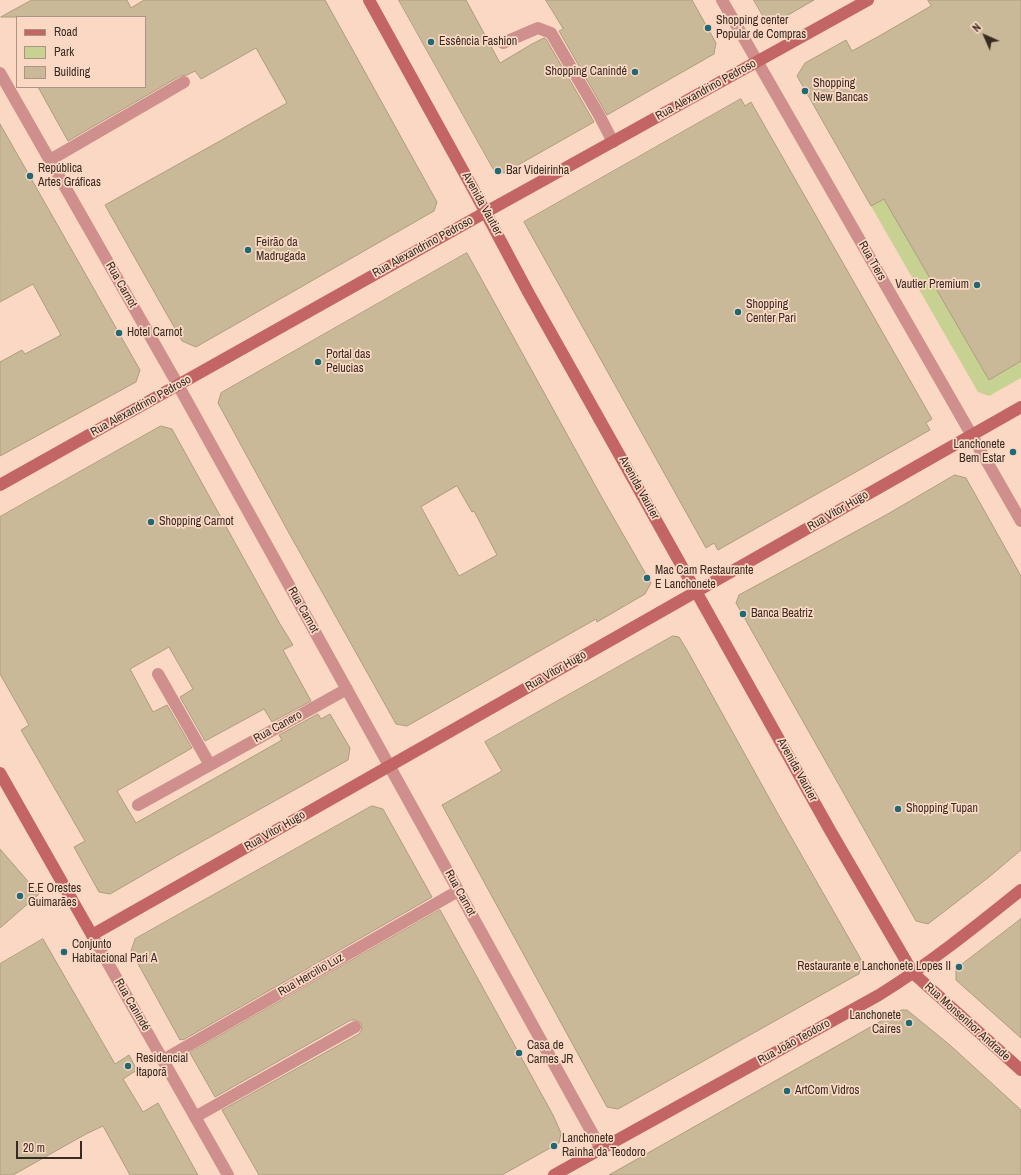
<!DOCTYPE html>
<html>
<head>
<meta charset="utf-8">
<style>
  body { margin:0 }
  #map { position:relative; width:1021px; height:1175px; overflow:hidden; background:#fad8c3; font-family:"Archivo Narrow",sans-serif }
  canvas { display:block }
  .legend { position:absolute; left:16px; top:16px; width:130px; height:72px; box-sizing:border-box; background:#fad8c3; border:1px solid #ac9383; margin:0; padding:5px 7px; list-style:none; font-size:12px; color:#382b23 }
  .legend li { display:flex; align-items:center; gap:8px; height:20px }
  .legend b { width:20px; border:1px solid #ac9383 }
  .north { position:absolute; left:965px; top:16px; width:40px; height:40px; -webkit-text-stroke:3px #fad8c3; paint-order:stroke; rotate:315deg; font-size:11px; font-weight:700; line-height:16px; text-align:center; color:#382b23 }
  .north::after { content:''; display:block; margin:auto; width:14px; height:18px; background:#382b23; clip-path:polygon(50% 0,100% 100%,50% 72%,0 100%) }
  .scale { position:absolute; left:16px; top:1141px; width:66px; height:18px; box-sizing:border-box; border:2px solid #382b23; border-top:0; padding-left:5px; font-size:12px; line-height:14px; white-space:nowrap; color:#382b23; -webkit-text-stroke:3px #fad8c3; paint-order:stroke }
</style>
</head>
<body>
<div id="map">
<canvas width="1021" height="1175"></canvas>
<ul class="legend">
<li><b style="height:5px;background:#c26564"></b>Road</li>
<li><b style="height:11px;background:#c7d292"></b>Park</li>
<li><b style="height:11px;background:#c9b999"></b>Building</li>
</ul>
<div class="north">N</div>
<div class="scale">20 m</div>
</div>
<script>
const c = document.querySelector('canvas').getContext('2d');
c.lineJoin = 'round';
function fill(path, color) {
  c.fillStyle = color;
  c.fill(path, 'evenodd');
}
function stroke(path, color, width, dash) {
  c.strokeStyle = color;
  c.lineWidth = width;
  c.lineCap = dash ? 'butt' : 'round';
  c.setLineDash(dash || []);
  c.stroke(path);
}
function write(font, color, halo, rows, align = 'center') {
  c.font = font + ' "Archivo Narrow",sans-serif';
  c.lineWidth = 3.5;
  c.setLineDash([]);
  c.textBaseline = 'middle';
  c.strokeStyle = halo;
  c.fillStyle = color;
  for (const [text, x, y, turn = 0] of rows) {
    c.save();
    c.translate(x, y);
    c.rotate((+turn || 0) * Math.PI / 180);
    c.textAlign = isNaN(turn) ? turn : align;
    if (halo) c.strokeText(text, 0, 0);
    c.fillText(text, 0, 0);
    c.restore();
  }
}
fill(new Path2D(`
  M 885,198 L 890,208 L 989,380 L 1021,361 L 1021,378 L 989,396 L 978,392 L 871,206 Z`), '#c7d292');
const building = new Path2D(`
  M 32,0 L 127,0 L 131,8 L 144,0 L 325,0 L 437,202 L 434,211 L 196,347 L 182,341 L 105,205 L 220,141 L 287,103 L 256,48 L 201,79 L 195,71 L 187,75 L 180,76 L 68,141 L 38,87 L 145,87 L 145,17 L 1,17 Z
  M 399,0 L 466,0 L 500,63 L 532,44 L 544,38 L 546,39 L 594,122 L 504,173 L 494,170 Z
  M 546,0 L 692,0 L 716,43 L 714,54 L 607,115 L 559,31 L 563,29 Z
  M 754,0 L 814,0 L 769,26 Z
  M 928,0 L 1021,0 L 1021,361 L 989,380 L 884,199 L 871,206 L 797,76 L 805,63 L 846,40 L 852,51 L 881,35 L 931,6 Z
  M 741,99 L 745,106 L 751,102 L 932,419 L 926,423 L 930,430 L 718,550 L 714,543 L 706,548 L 524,222 Z
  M 0,124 L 140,370 L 136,382 L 0,456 L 0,362 L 22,350 L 25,354 L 61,335 L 33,284 L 0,302 Z
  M 467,253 L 601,496 L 651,583 L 645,594 L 597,622 L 596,619 L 407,726 L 396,724 L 289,533 L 218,403 L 221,393 ZM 457,486 L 472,512 L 474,511 L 497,555 L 459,576 L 421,507 Z
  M 161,426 L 172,429 L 280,624 L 293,645 L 283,650 L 311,701 L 272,722 L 264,709 L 205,741 L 180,697 L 193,689 L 169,647 L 130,669 L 153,712 L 167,705 L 192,748 L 117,791 L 136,823 L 282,740 L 279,735 L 318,714 L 321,719 L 330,714 L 350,748 L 348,760 L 176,856 L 110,894 L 99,892 L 74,847 L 85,841 L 21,730 L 29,725 L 0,674 L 0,517 Z
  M 955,475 L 966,478 L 1021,576 L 1021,850 L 989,877 L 928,924 L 916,921 L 736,603 L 739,595 L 886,515 Z
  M 673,636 L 679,637 L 687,650 L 778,814 L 863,963 L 859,974 L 855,976 L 618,1109 L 607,1107 L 442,805 L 502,771 L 485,742 Z
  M 372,806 L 383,809 L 432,897 L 183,1040 L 182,1039 L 180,1040 L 131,951 L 135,939 Z
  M 0,849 L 39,894 L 0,928 Z
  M 440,910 L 553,1115 L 561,1133 L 559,1143 L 502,1175 L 259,1175 L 222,1110 L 359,1034 L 361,1031 L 362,1027 L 361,1023 L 355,1020 L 351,1020 L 215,1097 L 190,1053 Z
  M 1021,919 L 1021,1038 L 956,980 L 956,969 Z
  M 43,939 L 115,1064 L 129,1055 L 137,1070 L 123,1079 L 143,1112 L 158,1103 L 198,1175 L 130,1175 L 103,1126 L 86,1134 L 13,1175 L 0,1175 L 0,964 Z
  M 902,1010 L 907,1010 L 951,1046 L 1021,1110 L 1021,1175 L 609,1175 L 897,1012 Z`);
fill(building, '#c9b999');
stroke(building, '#ac9d7e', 1);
stroke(new Path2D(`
  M 503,43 L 538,28 L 551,33 L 599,115 L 613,142
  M 50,160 L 184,82`), '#cf8f8c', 12);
stroke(new Path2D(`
  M 722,0 L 1021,521
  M 0,73 L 178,385 L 406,796 L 601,1149
  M 158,674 L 210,765
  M 138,805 L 347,689
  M 92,935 L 228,1175
  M 163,1060 L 458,891
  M 195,1117 L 355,1027`), '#cf8f8c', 12);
stroke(new Path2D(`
  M 369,0 L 472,187 L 528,292 L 831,832 L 913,973 L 1021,1070
  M 0,485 L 486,212 L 868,0
  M 0,773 L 92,935 L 1021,407
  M 554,1175 L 879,995 C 929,964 975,927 1021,890`), '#c26564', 12);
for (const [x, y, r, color] of [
  [708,28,4,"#1f6874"],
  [431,42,4,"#1f6874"],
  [635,72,4,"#1f6874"],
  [805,91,4,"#1f6874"],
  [498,171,4,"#1f6874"],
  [30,176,4,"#1f6874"],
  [248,250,4,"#1f6874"],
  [977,285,4,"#1f6874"],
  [738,312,4,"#1f6874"],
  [119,333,4,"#1f6874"],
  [318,362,4,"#1f6874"],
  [1013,452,4,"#1f6874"],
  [151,522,4,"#1f6874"],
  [647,578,4,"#1f6874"],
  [743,614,4,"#1f6874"],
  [898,809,4,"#1f6874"],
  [20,896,4,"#1f6874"],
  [64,952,4,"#1f6874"],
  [959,967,4,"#1f6874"],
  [909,1023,4,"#1f6874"],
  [519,1053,4,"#1f6874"],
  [128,1066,4,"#1f6874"],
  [787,1091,4,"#1f6874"],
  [554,1146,4,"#1f6874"]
]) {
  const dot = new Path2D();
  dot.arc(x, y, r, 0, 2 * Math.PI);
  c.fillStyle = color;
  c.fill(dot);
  stroke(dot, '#fad8c3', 1.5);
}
write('12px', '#382b23', '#fad8c3', [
  ["Shopping center",716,21],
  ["Popular de Compras",716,35],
  ["Essência Fashion",439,42],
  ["Shopping Canindé",627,72,"right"],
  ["Shopping",813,84],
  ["New Bancas",813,98],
  ["República",38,169],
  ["Artes Gráficas",38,183],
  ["Bar Videirinha",506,171],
  ["Feirão da",256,243],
  ["Madrugada",256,257],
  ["Vautier Premium",969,285,"right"],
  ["Shopping",746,305],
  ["Center Pari",746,319],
  ["Hotel Carnot",127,333],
  ["Portal das",326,355],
  ["Pelucias",326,369],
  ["Lanchonete",1005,445,"right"],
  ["Bem Estar",1005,459,"right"],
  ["Shopping Carnot",159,522],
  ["Mac Cam Restaurante",655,571],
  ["E Lanchonete",655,585],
  ["Banca Beatriz",751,614],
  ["Shopping Tupan",906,809],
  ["E.E Orestes",28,889],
  ["Guimarães",28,903],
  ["Conjunto",72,945],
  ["Habitacional Pari A",72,959],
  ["Restaurante e Lanchonete Lopes II",951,967,"right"],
  ["Lanchonete",901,1016,"right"],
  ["Caires",901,1030,"right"],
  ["Casa de",527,1046],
  ["Carnes JR",527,1060],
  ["Residencial",136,1059],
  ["Itaporã",136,1073],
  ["ArtCom Vidros",795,1091],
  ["Lanchonete",562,1139],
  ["Rainha da Teodoro",562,1153]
], 'left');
write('12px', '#382b23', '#fad8c3', [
  ["Rua Alexandrino Pedroso",706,90,-29],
  ["Avenida Vautier",482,204,61],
  ["Rua Alexandrino Pedroso",423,247,-29],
  ["Rua Tiers",872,261,60],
  ["Rua Carnot",121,285,60],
  ["Rua Alexandrino Pedroso",141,406,-29],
  ["Avenida Vautier",639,488,61],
  ["Rua Vítor Hugo",838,511,-30],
  ["Rua Carnot",303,610,61],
  ["Rua Vítor Hugo",556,671,-30],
  ["Rua Canero",278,727,-29],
  ["Avenida Vautier",797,770,61],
  ["Rua Vítor Hugo",275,831,-30],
  ["Rua Carnot",460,893,61],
  ["Rua Hercilio Luz",311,975,-30],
  ["Rua Canindé",132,1005,60],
  ["Rua Monsenhor Andrade",967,1022,42],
  ["Rua João Teodoro",794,1042,-29]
]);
</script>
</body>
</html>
